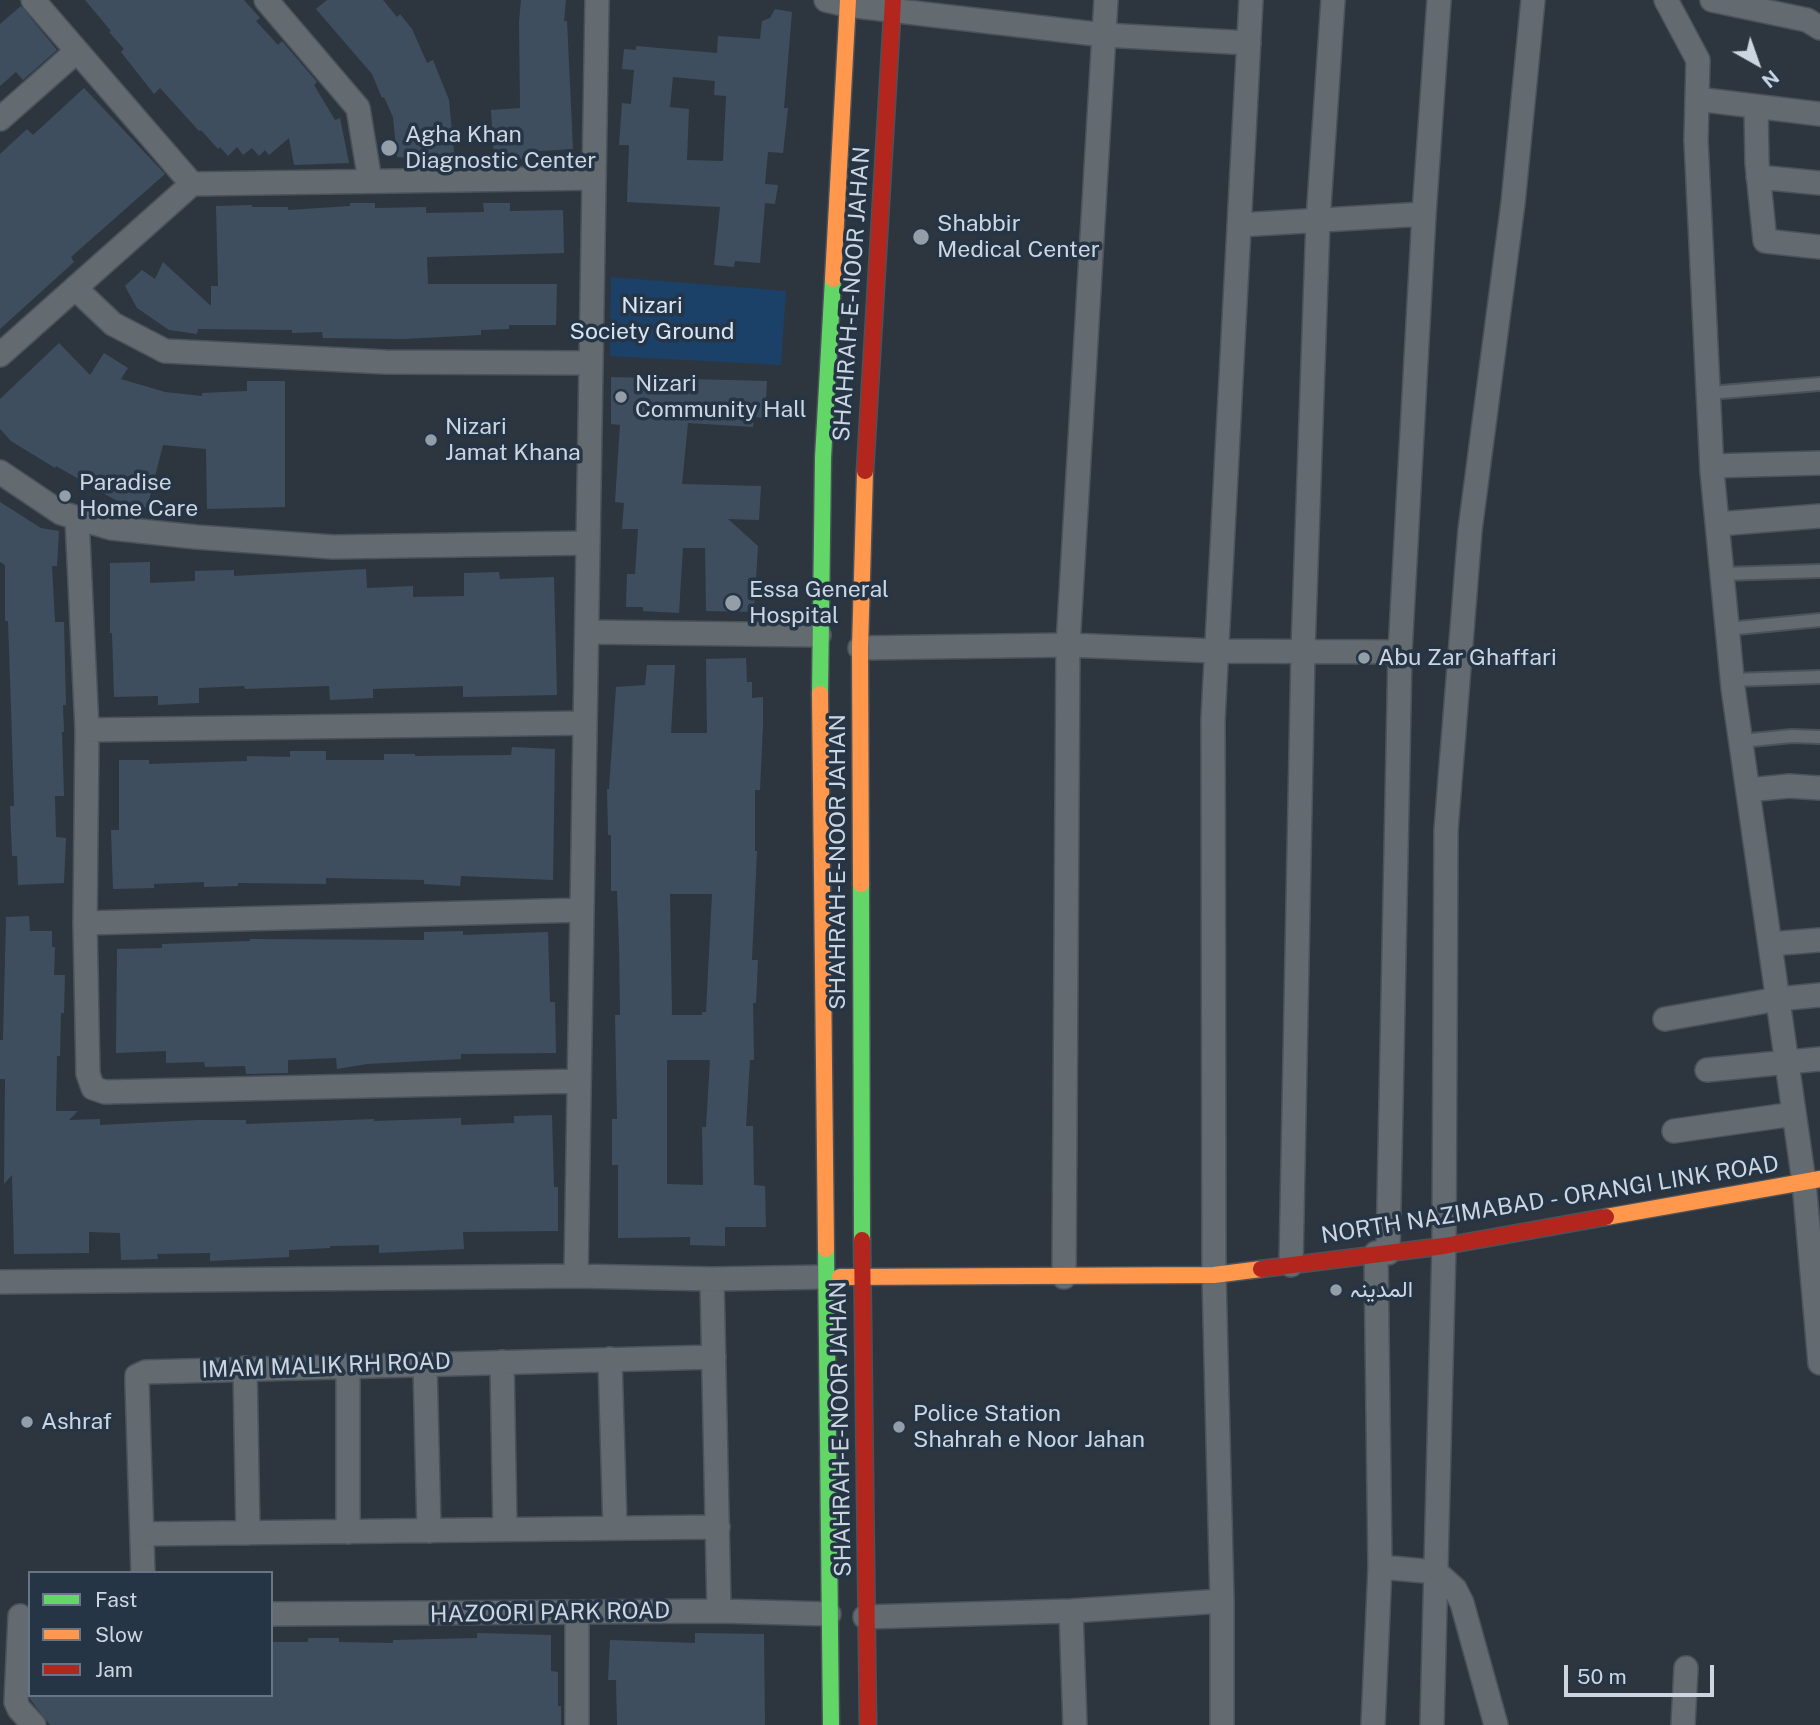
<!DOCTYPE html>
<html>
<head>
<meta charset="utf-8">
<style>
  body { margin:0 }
  #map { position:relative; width:1820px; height:1725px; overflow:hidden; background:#2d363f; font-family:"Public Sans",sans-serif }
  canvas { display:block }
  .legend { position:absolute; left:28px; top:1571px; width:245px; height:126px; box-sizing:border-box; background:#263546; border:2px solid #687584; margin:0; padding:9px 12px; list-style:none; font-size:21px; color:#ccd6e0 }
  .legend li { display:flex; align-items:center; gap:14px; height:35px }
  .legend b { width:35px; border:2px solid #687584 }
  .north { position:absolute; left:1722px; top:28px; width:70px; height:70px; -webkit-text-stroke:5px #263546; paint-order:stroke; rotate:140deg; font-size:19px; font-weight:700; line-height:28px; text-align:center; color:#ccd6e0 }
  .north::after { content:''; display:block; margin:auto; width:24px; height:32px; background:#ccd6e0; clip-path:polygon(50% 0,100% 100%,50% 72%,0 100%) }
  .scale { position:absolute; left:1564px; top:1665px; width:150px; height:32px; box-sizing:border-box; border:4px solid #ccd6e0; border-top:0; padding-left:9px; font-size:21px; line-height:24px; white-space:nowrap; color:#ccd6e0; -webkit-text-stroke:5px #263546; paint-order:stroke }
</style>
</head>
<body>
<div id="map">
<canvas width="1820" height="1725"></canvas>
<ul class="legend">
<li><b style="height:9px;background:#63d668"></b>Fast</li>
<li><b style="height:9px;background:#ff974d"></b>Slow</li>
<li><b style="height:9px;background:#b3261e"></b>Jam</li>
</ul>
<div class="north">N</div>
<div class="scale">50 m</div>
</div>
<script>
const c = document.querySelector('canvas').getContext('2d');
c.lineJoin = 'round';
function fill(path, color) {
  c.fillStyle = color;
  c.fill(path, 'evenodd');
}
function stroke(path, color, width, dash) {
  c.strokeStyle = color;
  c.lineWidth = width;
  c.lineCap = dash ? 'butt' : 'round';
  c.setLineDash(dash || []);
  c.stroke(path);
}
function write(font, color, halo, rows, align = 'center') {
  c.font = font + ' "Public Sans",Vazirmatn,sans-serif';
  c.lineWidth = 7;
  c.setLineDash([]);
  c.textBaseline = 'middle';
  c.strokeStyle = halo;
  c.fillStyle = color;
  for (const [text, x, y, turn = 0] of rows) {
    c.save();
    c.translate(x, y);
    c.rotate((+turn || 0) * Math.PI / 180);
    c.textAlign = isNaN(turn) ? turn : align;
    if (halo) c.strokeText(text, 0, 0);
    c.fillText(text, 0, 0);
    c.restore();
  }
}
fill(new Path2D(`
  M 611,277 L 786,291 L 781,365 L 610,356 Z`), '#1c4169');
fill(new Path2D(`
  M 85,0 L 244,0 L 260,18 L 256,21 L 278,45 L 282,41 L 317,82 L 314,85 L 335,120 L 340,118 L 349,163 L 294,165 L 289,138 L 269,155 L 265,150 L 259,156 L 252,148 L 243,155 L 237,147 L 228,156 L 220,147 L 218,149 L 201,130 L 199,131 L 160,88 L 154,94 L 121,52 L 124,49 L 109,32 L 111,31 Z
  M 327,0 L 383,0 L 397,17 L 400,14 L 412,29 L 427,63 L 433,60 L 449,100 L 455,161 L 397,157 L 393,117 L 384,97 L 382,98 L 372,74 L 316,9 Z
  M 521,0 L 566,0 L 564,21 L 567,21 L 573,149 L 524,152 L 525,159 L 494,161 L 491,110 L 520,108 L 519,22 Z
  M 21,6 L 57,50 L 23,80 L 16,72 L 0,86 L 0,24 Z
  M 775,9 L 792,12 L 784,108 L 788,108 L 783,153 L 768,152 L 765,184 L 778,185 L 775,204 L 765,203 L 760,263 L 735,261 L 734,267 L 714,265 L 720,207 L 627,202 L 629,145 L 619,145 L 622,103 L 631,104 L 634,70 L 622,69 L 624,49 L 636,50 L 636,46 L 717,53 L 718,36 L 760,39 L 762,21 L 770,18 ZM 673,77 L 715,81 L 714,95 L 726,96 L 723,161 L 687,160 L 689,109 L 670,107 Z
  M 84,88 L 165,174 L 71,257 L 74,262 L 0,329 L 0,154 L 27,129 L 33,135 Z
  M 350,203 L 375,203 L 375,208 L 426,207 L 426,213 L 484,212 L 483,203 L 510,203 L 510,211 L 563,210 L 564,253 L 427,257 L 428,284 L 557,284 L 556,325 L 509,325 L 509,329 L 481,330 L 481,335 L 403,339 L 323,338 L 322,332 L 292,333 L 292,330 L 198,329 L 197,334 L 169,330 L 137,308 L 125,286 L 142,270 L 155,279 L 163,262 L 211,306 L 211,286 L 218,286 L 216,206 L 252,205 L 252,207 L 288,207 L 288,210 L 350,206 Z
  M 59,343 L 90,375 L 104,353 L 128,368 L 121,379 L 165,392 L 202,396 L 202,393 L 247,391 L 247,381 L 285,381 L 285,507 L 207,509 L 206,449 L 163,445 L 147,508 L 117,501 L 56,466 L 55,468 L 11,441 L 0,429 L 0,399 Z
  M 611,377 L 767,381 L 765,418 L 754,417 L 753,427 L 688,423 L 682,484 L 761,486 L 759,520 L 728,519 L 758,546 L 754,612 L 706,611 L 705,548 L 683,548 L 679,613 L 643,611 L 643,607 L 626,607 L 627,574 L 635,574 L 638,529 L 622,529 L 624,503 L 615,502 L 620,425 L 611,424 Z
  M 0,502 L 41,528 L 59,531 L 57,566 L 52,566 L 55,622 L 64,622 L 66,705 L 63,705 L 64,732 L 62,732 L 64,796 L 55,796 L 56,837 L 66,838 L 64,883 L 18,885 L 17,856 L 12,856 L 10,806 L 14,806 L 11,707 L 8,621 L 5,621 L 5,565 L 0,562 Z
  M 150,562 L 150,583 L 195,581 L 195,571 L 234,570 L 234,576 L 366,569 L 367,588 L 413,586 L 413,597 L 464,596 L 464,573 L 499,572 L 500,579 L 554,577 L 557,695 L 463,697 L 463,686 L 373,689 L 373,698 L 330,700 L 329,686 L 245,689 L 244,686 L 199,688 L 199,703 L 158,705 L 158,696 L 114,697 L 112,633 L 110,633 L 110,563 Z
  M 746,658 L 747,682 L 752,682 L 752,698 L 763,697 L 763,725 L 760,790 L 755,790 L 755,851 L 757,851 L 752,960 L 758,960 L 756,1003 L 753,1003 L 754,1060 L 750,1060 L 746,1126 L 753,1126 L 754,1185 L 765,1186 L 766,1227 L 725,1227 L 725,1246 L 690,1245 L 690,1237 L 618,1238 L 618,1165 L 612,1165 L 612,1119 L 617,1119 L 615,1015 L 620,1015 L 619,944 L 617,891 L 611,891 L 611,835 L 608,835 L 607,789 L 609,789 L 616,687 L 645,685 L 647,665 L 675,665 L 671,733 L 707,733 L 706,659 ZM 670,894 L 712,894 L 706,1012 L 702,1012 L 702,1015 L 672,1015 ZM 667,1060 L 710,1060 L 706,1127 L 702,1127 L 703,1185 L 667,1184 Z
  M 512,747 L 555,749 L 553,880 L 461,876 L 460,886 L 424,884 L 424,880 L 326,878 L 326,884 L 238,883 L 238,886 L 204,887 L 204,882 L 154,884 L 154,888 L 113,889 L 111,830 L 119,830 L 119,760 L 149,760 L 149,764 L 247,761 L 247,756 L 290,757 L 290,751 L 326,751 L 326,760 L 384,760 L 384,754 L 415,754 L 415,756 L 511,755 Z
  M 29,916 L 30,931 L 52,931 L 52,947 L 55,947 L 54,975 L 65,975 L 64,1013 L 61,1013 L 60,1056 L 57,1056 L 56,1111 L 78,1111 L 69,1120 L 100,1119 L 100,1125 L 198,1120 L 246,1120 L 246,1124 L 374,1119 L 374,1121 L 461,1118 L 461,1125 L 514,1123 L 514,1116 L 552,1115 L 554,1187 L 558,1187 L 558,1231 L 463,1232 L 464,1249 L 379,1253 L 379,1245 L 330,1246 L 330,1248 L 289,1250 L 289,1257 L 210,1261 L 210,1253 L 157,1254 L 158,1259 L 121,1260 L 120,1233 L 89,1232 L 89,1253 L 14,1254 L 12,1175 L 4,1184 L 5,1079 L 0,1079 L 0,1040 L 3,1040 L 6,917 Z
  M 463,931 L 463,935 L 548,932 L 550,1002 L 555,1002 L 556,1053 L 461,1054 L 461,1059 L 367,1064 L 337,1069 L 336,1058 L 288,1060 L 288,1073 L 246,1074 L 245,1066 L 205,1067 L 204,1062 L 166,1063 L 166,1051 L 116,1053 L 117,949 L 162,948 L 162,944 L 250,941 L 250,939 L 424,940 L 424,932 Z
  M 477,1633 L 551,1635 L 551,1671 L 558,1672 L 558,1706 L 561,1706 L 561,1725 L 50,1725 L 30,1699 L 30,1696 L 33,1695 L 271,1695 L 271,1642 L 308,1642 L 308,1638 L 339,1638 L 339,1642 L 393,1643 L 393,1640 L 477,1638 Z
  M 695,1633 L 764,1634 L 765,1725 L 617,1725 L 616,1680 L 608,1680 L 610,1640 L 695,1643 Z`), '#3f4e5e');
const lane = new Path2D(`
  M 1709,393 L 1820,384
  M 1722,574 L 1820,571
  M 1727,629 L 1820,620
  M 1732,680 L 1820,677
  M 1741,741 L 1792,736 L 1820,737`);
const street = new Path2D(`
  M 33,0 L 192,184
  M 266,0 L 358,108 L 370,181
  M 826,0 L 847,5 L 1104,35 L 1249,43
  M 1666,0 L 1698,60 L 1696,140 L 1712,471 L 1733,688 L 1804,1182 L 1820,1363
  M 1712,0 L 1807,20 L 1820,28
  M 1697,99 L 1820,114
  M 1756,107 L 1757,163 L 1765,241 L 1820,247
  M 0,119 L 77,51
  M 1758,177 L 1820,183
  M 1239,225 L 1424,214
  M 75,288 L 113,324 L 165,351 L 385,362 L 591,363
  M 0,355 L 192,184 L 594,178
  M 1712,466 L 1820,463
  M 0,472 L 61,513 L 111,528 L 196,537 L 333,547 L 588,543
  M 77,518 L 87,730 L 85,923 L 88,1074 L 93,1088 L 105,1092 L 579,1081
  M 1718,524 L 1820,516
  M 587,632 L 819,635
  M 860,648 L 1068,645 L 1216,651 L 1400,652
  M 87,730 L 585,723
  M 1748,790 L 1789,786 L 1820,788
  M 85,923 L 582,910
  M 1770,944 L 1820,940
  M 1665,1019 L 1778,999 L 1820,995
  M 1707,1070 L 1820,1059
  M 1674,1131 L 1794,1114
  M 1388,1253 L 1400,652 L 1424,214 L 1439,0
  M 1291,1265 L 1303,651 L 1318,220 L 1333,0
  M 576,1276 L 597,0
  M 1064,1277 L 1068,645 L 1106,0
  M 712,1279 L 719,1611
  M 0,1282 L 576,1276 L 712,1279 L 826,1277
  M 610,1359 L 615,1528
  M 502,1362 L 505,1529
  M 425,1364 L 429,1531
  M 348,1366 L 348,1532
  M 245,1368 L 248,1533
  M 143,1534 L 718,1527
  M 1380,1567 L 1436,1572 L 1455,1589 L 1462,1603 L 1496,1725
  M 143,1573 L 137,1383 L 137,1376 L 146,1372 L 714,1357
  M 1071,1611 L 1075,1725
  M 577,1613 L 577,1725
  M 271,1614 L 719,1611 L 829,1614
  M 20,1616 L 16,1702 L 19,1709 L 34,1725
  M 865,1617 L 1071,1611 L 1222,1601
  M 1222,1725 L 1222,1601 L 1214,1275 L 1213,719 L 1251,0
  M 1373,1725 L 1380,1567 L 1376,1253
  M 1432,1725 L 1444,1246 L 1446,830 L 1470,530 L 1513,203 L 1533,0
  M 1683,1725 L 1686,1668`);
const fast = new Path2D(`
  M 820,694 L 823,458 L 833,279
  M 861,884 L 862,1240
  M 826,1249 L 831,1725`);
const slow = new Path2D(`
  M 833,279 L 848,0
  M 820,694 L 826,1249
  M 861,884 L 860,648 L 865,471
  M 1606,1217 L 1820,1179
  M 840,1277 L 1214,1275 L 1261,1269`);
const jam = new Path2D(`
  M 865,471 L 893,0
  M 862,1240 L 868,1725
  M 1261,1269 L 1444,1246 L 1606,1217`);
stroke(lane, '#4a525a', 16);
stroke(street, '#4a525a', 26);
stroke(fast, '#4a525a', 19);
stroke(slow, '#4a525a', 19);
stroke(jam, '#4a525a', 19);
stroke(lane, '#636a70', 12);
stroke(street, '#636a70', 23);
stroke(fast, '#63d668', 16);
stroke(slow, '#ff974d', 16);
stroke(jam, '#b3261e', 16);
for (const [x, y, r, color] of [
  [389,148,9,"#949ea8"],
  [921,237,9,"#949ea8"],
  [621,397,7,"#949ea8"],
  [431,440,7,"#949ea8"],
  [65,496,7,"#949ea8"],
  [733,603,9,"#949ea8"],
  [1364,658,7,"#949ea8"],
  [1336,1290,7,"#949ea8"],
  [27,1422,7,"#949ea8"],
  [899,1427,7,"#949ea8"]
]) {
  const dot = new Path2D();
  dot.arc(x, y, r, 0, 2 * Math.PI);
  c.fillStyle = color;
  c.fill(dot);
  stroke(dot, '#263546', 2.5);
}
write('23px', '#ccd6e0', '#263546', [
  ["Agha Khan",405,135],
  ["Diagnostic Center",405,161],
  ["Shabbir",937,224],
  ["Medical Center",937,250],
  ["Nizari",635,384],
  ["Community Hall",635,410],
  ["Nizari",445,427],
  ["Jamat Khana",445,453],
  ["Paradise",79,483],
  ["Home Care",79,509],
  ["Essa General",749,590],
  ["Hospital",749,616],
  ["Abu Zar Ghaffari",1378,658],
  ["المدینہ",1350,1290],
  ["Police Station",913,1414],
  ["Shahrah e Noor Jahan",913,1440],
  ["Ashraf",41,1422]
], 'left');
write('23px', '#ccd6e0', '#263546', [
  ["SHAHRAH-E-NOOR JAHAN",852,294,-86],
  ["SHAHRAH-E-NOOR JAHAN",838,862,-90],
  ["NORTH NAZIMABAD - ORANGI LINK ROAD",1550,1200,-9],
  ["IMAM MALIK RH ROAD",326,1366,-2],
  ["SHAHRAH-E-NOOR JAHAN",841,1429,-91],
  ["HAZOORI PARK ROAD",550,1613,-1]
]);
write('23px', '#d7e6f7', '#263546', [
  ["Nizari",652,306],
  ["Society Ground",652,332]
]);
</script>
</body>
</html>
